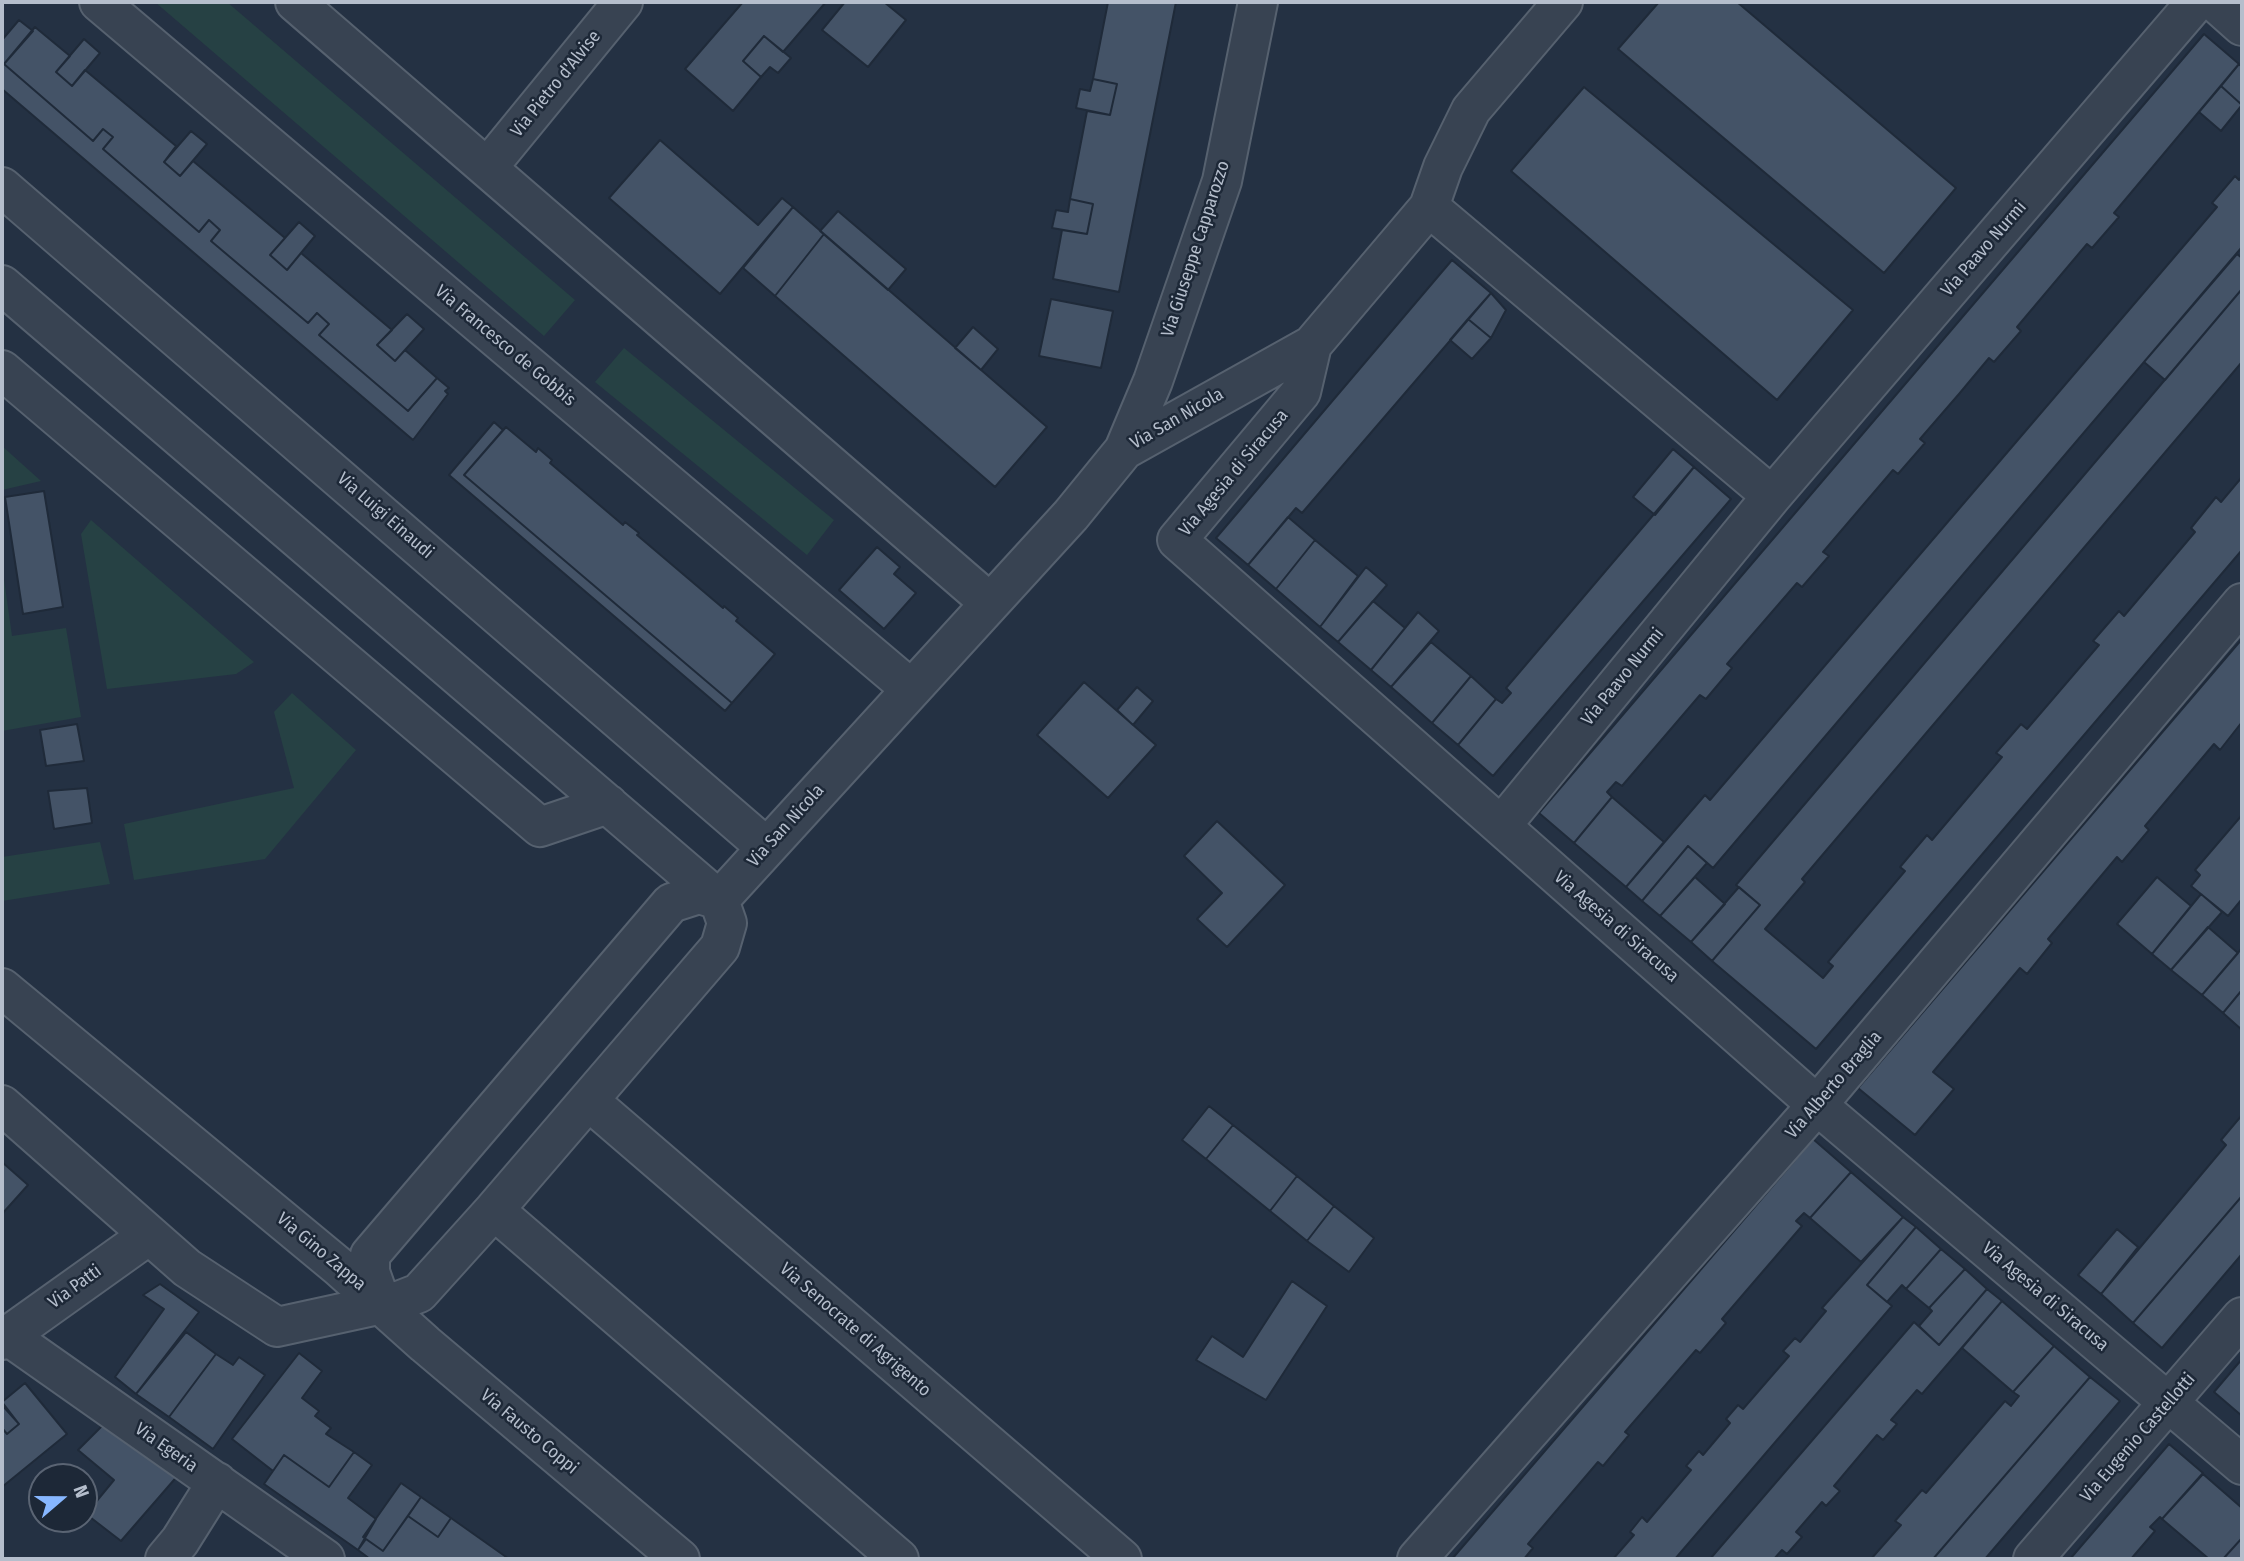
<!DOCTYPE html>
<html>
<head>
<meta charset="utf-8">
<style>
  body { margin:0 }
  #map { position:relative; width:2244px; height:1561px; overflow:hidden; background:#243143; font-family:"Fira Sans Condensed",sans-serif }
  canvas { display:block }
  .frame { position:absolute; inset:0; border:4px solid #b5becc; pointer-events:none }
  .north { position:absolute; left:28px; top:1463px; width:70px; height:70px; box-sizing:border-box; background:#1d2837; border:2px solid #5a6473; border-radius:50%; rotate:70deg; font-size:19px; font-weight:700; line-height:28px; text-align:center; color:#b5becc }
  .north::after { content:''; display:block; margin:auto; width:24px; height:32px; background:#87b7ff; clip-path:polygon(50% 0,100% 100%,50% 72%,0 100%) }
</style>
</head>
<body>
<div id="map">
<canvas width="2244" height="1561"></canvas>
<div class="frame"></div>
<div class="north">N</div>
</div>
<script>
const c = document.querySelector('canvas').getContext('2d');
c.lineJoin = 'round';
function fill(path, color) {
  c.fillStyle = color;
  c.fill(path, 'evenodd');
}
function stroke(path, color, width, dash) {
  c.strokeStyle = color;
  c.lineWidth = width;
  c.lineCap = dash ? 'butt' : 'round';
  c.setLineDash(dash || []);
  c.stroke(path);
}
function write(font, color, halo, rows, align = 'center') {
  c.font = font + ' "Fira Sans Condensed",sans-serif';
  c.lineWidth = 5;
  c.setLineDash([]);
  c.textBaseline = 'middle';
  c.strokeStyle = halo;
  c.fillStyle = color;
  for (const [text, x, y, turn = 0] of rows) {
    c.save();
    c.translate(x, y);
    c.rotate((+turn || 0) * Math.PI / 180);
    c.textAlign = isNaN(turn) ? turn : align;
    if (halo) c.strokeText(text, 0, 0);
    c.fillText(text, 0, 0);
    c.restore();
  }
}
fill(new Path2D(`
  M 155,2 L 227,2 L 575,300 L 544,336 Z
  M 624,348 L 834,520 L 807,555 L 595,382 Z
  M 2,446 L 41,481 L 2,490 Z
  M 91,520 L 254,662 L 236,674 L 107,689 L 81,534 Z
  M 2,565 L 12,636 L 66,628 L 81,717 L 2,731 Z
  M 292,693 L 356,750 L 265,859 L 134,880 L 124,824 L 294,788 L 274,712 Z
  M 100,842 L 110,884 L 2,901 L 2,857 Z`), '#264144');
const building = new Path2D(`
  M 743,2 L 826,2 L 783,52 L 764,36 L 743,61 L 761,77 L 733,111 L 685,69 Z
  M 845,2 L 884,2 L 906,20 L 868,67 L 822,30 Z
  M 1108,2 L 1176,2 L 1119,292 L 1053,279 L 1062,230 L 1087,234 L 1093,204 L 1070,199 L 1087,111 L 1110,115 L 1117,84 L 1093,79 Z
  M 1659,2 L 1737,2 L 1956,188 L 1884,273 L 1618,49 Z
  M 19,20 L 33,31 L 4,64 L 93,141 L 103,129 L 113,137 L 103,149 L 199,232 L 209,220 L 220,230 L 211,241 L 308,323 L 317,313 L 329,324 L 319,335 L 408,411 L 437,378 L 449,388 L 445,391 L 448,394 L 413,440 L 2,89 L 2,40 Z
  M 35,27 L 70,56 L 56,72 L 72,86 L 85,70 L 176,146 L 164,162 L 180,176 L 193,161 L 285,238 L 270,255 L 287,270 L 301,253 L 392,330 L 377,345 L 395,361 L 405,350 L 437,378 L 408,411 L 319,335 L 329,324 L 317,313 L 308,323 L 211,241 L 220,230 L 209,220 L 199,232 L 103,149 L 113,137 L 103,129 L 93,141 L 4,64 Z
  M 2204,34 L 2239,64 L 2114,213 L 2119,217 L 2092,248 L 2087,244 L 2017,327 L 2021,331 L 1994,362 L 1989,358 L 1959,394 L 1920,439 L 1925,443 L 1898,474 L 1893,470 L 1823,552 L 1829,556 L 1802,587 L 1797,583 L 1727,664 L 1732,668 L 1706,699 L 1700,695 L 1622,786 L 1616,782 L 1607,792 L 1612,797 L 1574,843 L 1539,813 Z
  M 764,36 L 791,58 L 778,73 L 770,67 L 761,77 L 743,61 Z
  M 84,39 L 100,53 L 72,86 L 56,72 Z
  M 2239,64 L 2242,67 L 2242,105 L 2221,86 Z
  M 1093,79 L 1117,84 L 1110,115 L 1076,108 L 1080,89 L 1090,91 Z
  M 2221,86 L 2242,105 L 2221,131 L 2199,112 Z
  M 1584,87 L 1853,310 L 1777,400 L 1511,171 Z
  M 191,131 L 207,144 L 180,176 L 164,162 Z
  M 660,140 L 758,225 L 782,198 L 793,207 L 720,294 L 609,198 Z
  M 2235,176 L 2239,180 L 2242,176 L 2242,247 L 1713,868 L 1688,846 L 1642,901 L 1626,887 L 1705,795 L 1710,800 L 2217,207 L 2212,203 Z
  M 1070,199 L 1093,204 L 1087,234 L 1052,228 L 1056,210 L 1068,212 Z
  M 793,207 L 824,234 L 775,296 L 743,268 Z
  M 838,211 L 906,269 L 888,290 L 820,231 Z
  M 299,222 L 315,236 L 287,270 L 270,255 Z
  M 824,234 L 1047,427 L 995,487 L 775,296 Z
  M 2237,254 L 2242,258 L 2242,289 L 2165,380 L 2144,362 Z
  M 1452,260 L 1491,293 L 1302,513 L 1296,508 L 1248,565 L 1216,538 Z
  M 2242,289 L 2242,362 L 1802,879 L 1805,882 L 1765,929 L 1823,978 L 1833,966 L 1828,962 L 1905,871 L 1900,867 L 1927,835 L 1932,840 L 2002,757 L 1996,753 L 2021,724 L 2027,729 L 2099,645 L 2093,641 L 2119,611 L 2124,616 L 2195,532 L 2191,528 L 2216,497 L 2221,502 L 2242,477 L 2242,550 L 1816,1049 L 1712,961 L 1760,905 L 1736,885 Z
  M 1491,293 L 1506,310 L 1491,338 L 1468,319 Z
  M 1051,299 L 1113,311 L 1101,368 L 1039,356 Z
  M 407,314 L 424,329 L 395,361 L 377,345 Z
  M 1468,319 L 1491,338 L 1472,359 L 1450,340 Z
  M 973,327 L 998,349 L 981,370 L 955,348 Z
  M 494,422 L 503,430 L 464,475 L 732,703 L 725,711 L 449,475 Z
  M 506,427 L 536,452 L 538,448 L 552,460 L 550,463 L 623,525 L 625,522 L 639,533 L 637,535 L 723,608 L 724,606 L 738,618 L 736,621 L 775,654 L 732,703 L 464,475 Z
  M 1673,449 L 1694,467 L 1655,515 L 1633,497 Z
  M 1694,467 L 1731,499 L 1493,776 L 1458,745 L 1496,699 L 1502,703 L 1511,693 L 1506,688 Z
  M 44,491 L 63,607 L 23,614 L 5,497 Z
  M 1288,517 L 1315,540 L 1276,589 L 1248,565 Z
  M 1315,540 L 1358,576 L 1320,627 L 1276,589 Z
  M 877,547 L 900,567 L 894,574 L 916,593 L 884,629 L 839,590 Z
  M 1366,567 L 1387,585 L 1338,642 L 1320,627 Z
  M 1373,601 L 1405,628 L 1371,670 L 1338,642 Z
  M 1418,612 L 1439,631 L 1391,687 L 1371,670 Z
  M 2242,639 L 2242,722 L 2220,750 L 2214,744 L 2145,826 L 2149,830 L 2122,862 L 2117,857 L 2048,939 L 2052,943 L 2027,974 L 2020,968 L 1933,1072 L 1954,1089 L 1915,1135 L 1858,1088 Z
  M 1431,642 L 1471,676 L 1432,723 L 1391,687 Z
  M 1471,676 L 1496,699 L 1458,745 L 1432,723 Z
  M 1084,682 L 1156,745 L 1108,798 L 1037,735 Z
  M 1137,687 L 1153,701 L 1133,725 L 1117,710 Z
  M 77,724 L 84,761 L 46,766 L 40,730 Z
  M 87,788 L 92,823 L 54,829 L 48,791 Z
  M 1612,797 L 1664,842 L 1626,887 L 1574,843 Z
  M 2242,815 L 2242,899 L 2228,916 L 2191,886 L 2200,875 L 2195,870 Z
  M 1217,821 L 1285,885 L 1227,947 L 1197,919 L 1222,893 L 1184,856 Z
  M 1688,846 L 1707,863 L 1660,916 L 1642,901 Z
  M 1695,877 L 1725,904 L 1691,942 L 1660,916 Z
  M 2157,877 L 2191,906 L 2152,954 L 2117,924 Z
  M 1739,887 L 1760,905 L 1712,961 L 1691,942 Z
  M 2201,894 L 2222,912 L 2171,970 L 2152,954 Z
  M 2208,927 L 2238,953 L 2202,995 L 2171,970 Z
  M 2242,948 L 2242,990 L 2223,1013 L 2202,995 Z
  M 2242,990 L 2242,1030 L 2223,1013 Z
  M 1209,1106 L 1233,1125 L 1206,1159 L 1182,1140 Z
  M 2242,1115 L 2242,1196 L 2133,1323 L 2101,1294 L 2226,1145 L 2221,1140 Z
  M 1233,1125 L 1297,1176 L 1270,1211 L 1206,1159 Z
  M 1813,1139 L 1851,1172 L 1810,1218 L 1804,1213 L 1796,1221 L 1802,1226 L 1722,1319 L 1726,1323 L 1700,1353 L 1696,1350 L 1625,1432 L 1629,1435 L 1603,1466 L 1598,1462 L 1528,1544 L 1533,1548 L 1524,1559 L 1452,1559 Z
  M 2,1162 L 28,1185 L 2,1214 Z
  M 1851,1172 L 1903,1217 L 1861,1262 L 1810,1218 Z
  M 1297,1176 L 1334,1206 L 1307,1241 L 1270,1211 Z
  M 2242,1196 L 2242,1254 L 2162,1348 L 2133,1323 Z
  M 1334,1206 L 1374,1238 L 1349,1272 L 1307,1241 Z
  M 1903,1217 L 1916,1227 L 1867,1285 L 1892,1306 L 1675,1559 L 1613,1559 L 1634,1535 L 1630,1532 L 1642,1517 L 1647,1522 L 1691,1470 L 1686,1466 L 1699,1451 L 1703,1455 L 1730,1423 L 1726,1419 L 1738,1405 L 1743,1409 L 1789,1356 L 1783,1351 L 1795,1338 L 1800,1342 L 1826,1311 L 1822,1308 Z
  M 1916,1227 L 1941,1249 L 1906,1289 L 1902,1285 L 1887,1302 L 1867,1285 Z
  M 2117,1229 L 2138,1247 L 2101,1294 L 2078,1275 Z
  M 1941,1249 L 1965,1269 L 1929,1308 L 1906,1289 Z
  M 1965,1269 L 1987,1289 L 1939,1345 L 1919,1326 L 1932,1311 L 1929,1308 Z
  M 1292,1281 L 1327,1306 L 1266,1400 L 1196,1360 L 1212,1336 L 1243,1357 Z
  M 160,1284 L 199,1312 L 136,1394 L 115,1377 L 164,1309 L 143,1295 Z
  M 1987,1289 L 2002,1301 L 1922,1394 L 1917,1390 L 1891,1420 L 1897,1424 L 1883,1440 L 1877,1435 L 1834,1486 L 1840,1491 L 1826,1506 L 1822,1502 L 1796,1532 L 1802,1537 L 1787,1554 L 1782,1550 L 1774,1559 L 1710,1559 L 1914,1322 L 1939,1345 Z
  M 2002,1301 L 2054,1346 L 2013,1392 L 1962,1348 Z
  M 186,1332 L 216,1354 L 169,1417 L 136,1394 Z
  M 2054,1346 L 2090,1377 L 1933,1559 L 1871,1559 L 1901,1525 L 1895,1521 L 1922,1490 L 1926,1493 L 2005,1401 L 2011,1406 L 2019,1396 L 2013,1392 Z
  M 299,1353 L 322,1371 L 302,1398 L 319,1411 L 315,1416 L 331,1428 L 326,1434 L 354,1452 L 329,1487 L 284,1455 L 273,1471 L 232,1439 Z
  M 216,1354 L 233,1365 L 239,1357 L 265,1375 L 213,1449 L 169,1417 Z
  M 2242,1359 L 2242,1416 L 2214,1392 Z
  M 2090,1377 L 2120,1401 L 1985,1559 L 1933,1559 Z
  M 25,1383 L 67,1434 L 2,1487 L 2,1428 L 7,1434 L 19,1424 L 2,1402 Z
  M 2,1405 L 19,1424 L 7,1434 L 2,1428 Z
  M 109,1419 L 180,1473 L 121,1541 L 86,1514 L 114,1480 L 78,1450 Z
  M 2169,1444 L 2203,1473 L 2162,1519 L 2160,1517 L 2150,1527 L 2155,1531 L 2131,1559 L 2070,1559 Z
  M 354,1452 L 372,1465 L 348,1498 L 376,1519 L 358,1550 L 264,1484 L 284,1455 L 329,1487 Z
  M 2203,1474 L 2242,1508 L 2242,1538 L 2223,1559 L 2209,1559 L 2162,1519 Z
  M 401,1483 L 421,1497 L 383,1551 L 363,1537 Z
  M 421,1497 L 451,1518 L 438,1537 L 408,1516 Z
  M 408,1516 L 438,1537 L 451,1518 L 509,1559 L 370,1559 L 358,1550 L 366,1539 L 383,1551 Z
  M 2242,1538 L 2242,1559 L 2223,1559 Z`);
fill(building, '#445367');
stroke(building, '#1f2a39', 2);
const minor = new Path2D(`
  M 99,2 L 911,689
  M 295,2 L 990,603
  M 2215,2 L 2242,26
  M 488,167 L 623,2
  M 2,187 L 766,847
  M 1429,207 L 1772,496
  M 2,285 L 719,900
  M 1312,345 L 1301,392 L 1177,540 L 1817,1105 L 2242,1465
  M 2,370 L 540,827 L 608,804
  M 1124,450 L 1153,381 L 1222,181 L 1258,2
  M 1501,826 L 1772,496 L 2196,2
  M 719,900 L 1071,515 L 1124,450 L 1312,345 L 1429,207 L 1443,167 L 1471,110 L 1563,2
  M 2,988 L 339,1267 L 425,1344 L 680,1559
  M 589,1101 L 1122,1559
  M 2,1105 L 187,1268 L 277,1327 L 401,1300 L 419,1293 L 494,1210 L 720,947 L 727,923 L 719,900
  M 494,1210 L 899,1559
  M 381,1303 L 370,1272 L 370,1255 L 671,903 L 699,894 L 719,900
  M 8,1336 L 325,1559
  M 2,1340 L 149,1235
  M 165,1559 L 180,1541 L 217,1482
  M 1417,1559 L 1817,1105 L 2242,603
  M 2033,1559 L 2242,1317`);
stroke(minor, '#56616f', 42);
stroke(minor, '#384352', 38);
write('18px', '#b5becc', '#1d2837', [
  ["Via Pietro d'Alvise",556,84,-51],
  ["Via Giuseppe Capparozzo",1196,249,-72],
  ["Via Paavo Nurmi",1984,249,-49],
  ["Via Francesco de Gobbis",505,346,40],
  ["Via San Nicola",1177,419,-30],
  ["Via Agesia di Siracusa",1234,473,-50],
  ["Via Luigi Einaudi",385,516,41],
  ["Via Paavo Nurmi",1623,677,-51],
  ["Via San Nicola",786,826,-48],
  ["Via Agesia di Siracusa",1616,927,41],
  ["Via Alberto Braglia",1834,1085,-49],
  ["Via Gino Zappa",321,1252,40],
  ["Via Patti",75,1287,-36],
  ["Via Agesia di Siracusa",2045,1297,40],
  ["Via Senocrate di Agrigento",855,1330,41],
  ["Via Fausto Coppi",529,1432,40],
  ["Via Eugenio Castellotti",2138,1438,-49],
  ["Via Egeria",166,1448,35]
]);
</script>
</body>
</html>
